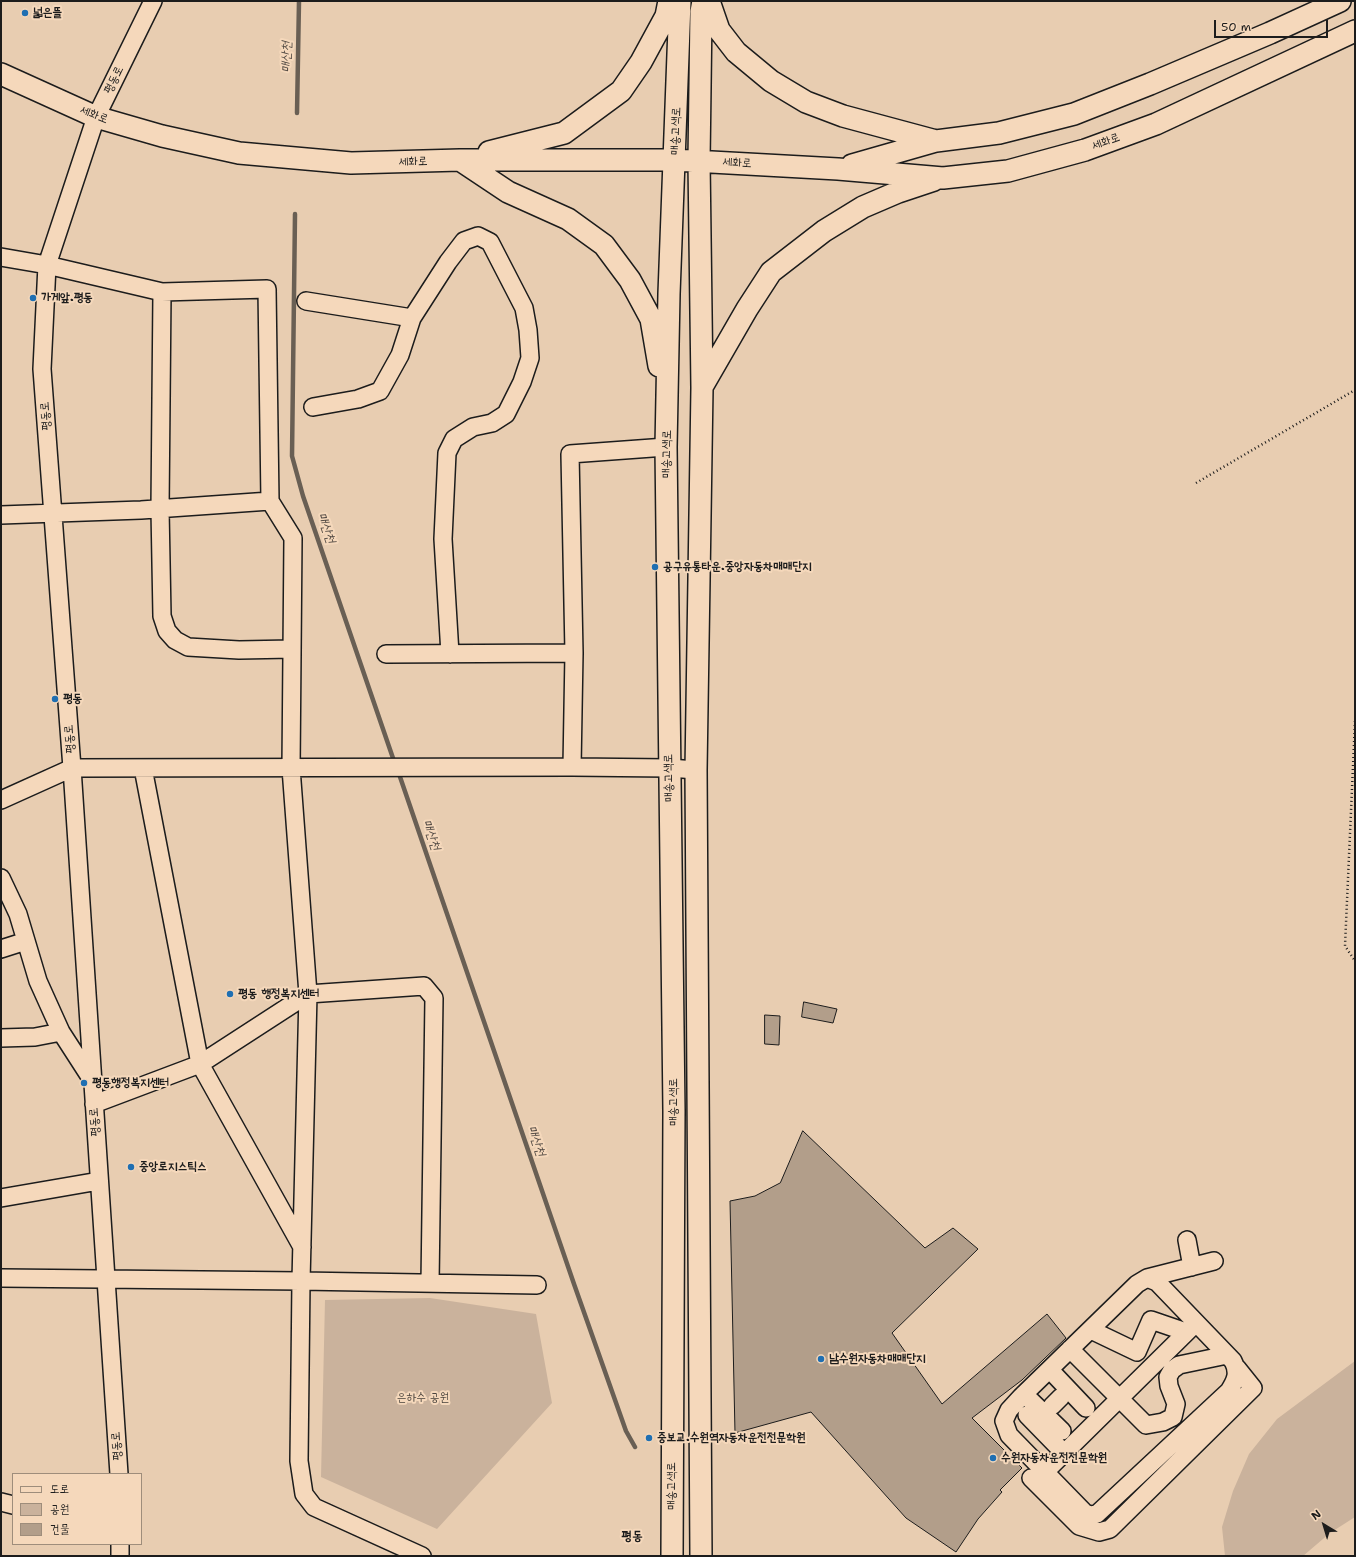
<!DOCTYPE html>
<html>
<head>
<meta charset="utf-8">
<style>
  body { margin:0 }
  #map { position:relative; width:1356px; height:1557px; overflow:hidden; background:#e8cdb1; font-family:"Shantell Sans","Poor Story",sans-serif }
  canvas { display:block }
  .frame { position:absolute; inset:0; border:2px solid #1c1c1c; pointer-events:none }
  .legend { position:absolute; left:12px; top:1473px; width:130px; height:72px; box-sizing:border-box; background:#f5d8bb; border:1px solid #9e8d7b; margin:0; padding:5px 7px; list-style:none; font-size:12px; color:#1c1c1c }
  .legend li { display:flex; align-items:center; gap:8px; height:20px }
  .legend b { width:20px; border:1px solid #9e8d7b }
  .north { position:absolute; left:1304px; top:1505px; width:40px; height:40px; -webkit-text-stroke:3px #f5d8bb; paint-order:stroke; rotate:322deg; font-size:11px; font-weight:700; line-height:16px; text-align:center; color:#1c1c1c }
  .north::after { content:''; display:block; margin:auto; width:14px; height:18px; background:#1c1c1c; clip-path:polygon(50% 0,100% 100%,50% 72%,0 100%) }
  .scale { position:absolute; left:1214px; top:20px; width:114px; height:18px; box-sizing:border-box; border:2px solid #1c1c1c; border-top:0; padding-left:5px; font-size:12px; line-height:14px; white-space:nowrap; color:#1c1c1c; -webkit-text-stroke:3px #f5d8bb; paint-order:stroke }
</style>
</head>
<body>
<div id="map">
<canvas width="1356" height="1557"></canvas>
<div class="frame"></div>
<ul class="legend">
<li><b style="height:5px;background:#f5d8bb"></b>도로</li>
<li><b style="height:11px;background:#cab29c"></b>공원</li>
<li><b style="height:11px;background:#b29e8a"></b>건물</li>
</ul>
<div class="north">N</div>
<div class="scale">50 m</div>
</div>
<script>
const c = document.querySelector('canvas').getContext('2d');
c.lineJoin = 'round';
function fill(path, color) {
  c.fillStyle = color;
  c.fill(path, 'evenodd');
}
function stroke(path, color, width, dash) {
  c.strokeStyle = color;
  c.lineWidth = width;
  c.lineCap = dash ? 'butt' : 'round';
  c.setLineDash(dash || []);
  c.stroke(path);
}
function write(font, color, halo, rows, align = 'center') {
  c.font = font + ' "Shantell Sans","Poor Story",sans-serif';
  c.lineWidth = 4;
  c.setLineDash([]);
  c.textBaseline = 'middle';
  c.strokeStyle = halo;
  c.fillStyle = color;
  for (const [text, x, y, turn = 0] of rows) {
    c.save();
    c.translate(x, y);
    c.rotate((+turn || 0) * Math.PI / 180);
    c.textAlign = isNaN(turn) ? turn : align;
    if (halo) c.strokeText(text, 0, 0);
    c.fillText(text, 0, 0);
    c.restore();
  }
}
fill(new Path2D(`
  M 430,1298 L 536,1314 L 552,1403 L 437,1529 L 321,1477 L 325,1300 Z
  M 1355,1361 L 1355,1517 L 1330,1533 L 1303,1556 L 1225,1556 L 1222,1527 L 1233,1491 L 1249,1454 L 1277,1419 Z`), '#cab29c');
stroke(new Path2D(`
  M 297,113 L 299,1
  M 295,214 L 292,456 L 303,496 L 395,764
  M 398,771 L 574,1284 L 626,1431 L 635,1447`), '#695f54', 4.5);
const building = new Path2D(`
  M 804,1002 L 837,1009 L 833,1023 L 802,1017 Z
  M 765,1015 L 780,1016 L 779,1045 L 765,1044 Z
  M 803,1131 L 925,1248 L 953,1228 L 978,1249 L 892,1333 L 942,1404 L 1047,1314 L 1066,1338 L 1022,1380 L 972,1418 L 1022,1468 L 1000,1490 L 1002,1492 L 978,1519 L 956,1552 L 906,1518 L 811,1412 L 735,1433 L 730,1201 L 755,1196 L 780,1183 Z`);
fill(building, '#b29e8a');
stroke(building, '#1c1c1c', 1);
const minor = new Path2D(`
  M 1,257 L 47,265 L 162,292 L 267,289 L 270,501 L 141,510 L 1,515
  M 162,292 L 160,509 L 162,616 L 167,631 L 175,640 L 188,647 L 239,650 L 292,649
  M 306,301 L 412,318 L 400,355 L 380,391 L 358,399 L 313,407
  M 412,318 L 448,262 L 464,241 L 478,236 L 490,242 L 524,308 L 528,330 L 530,358 L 522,382 L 506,414 L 492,423 L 473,427 L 454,439 L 447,453 L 443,539 L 450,654
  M 270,501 L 293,538 L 291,768 L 308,994 L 301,1281 L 299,1461 L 304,1494 L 314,1507 L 422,1556
  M 386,654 L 574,653
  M 572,767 L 574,653 L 570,454 L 666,447
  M 143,768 L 200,1064 L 302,1247
  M 1,800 L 72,768 L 572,767 L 669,768 L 696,770
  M 1,878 L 18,914 L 38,981 L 61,1032 L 92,1080
  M 1,949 L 26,941
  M 1,1038 L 35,1037 L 61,1032
  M 94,1104 L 200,1064 L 308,994 L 424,986 L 434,998 L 430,1283
  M 1,1198 L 99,1181
  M 1187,1240 L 1192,1267
  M 1,1278 L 301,1281 L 537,1285
  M 1147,1278 L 1157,1282 L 1233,1361 C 1239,1373 1236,1380 1229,1391 L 1097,1514 L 1091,1515 L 1085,1513 L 1009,1435 L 1004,1421 L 1009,1410 L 1021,1397 L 1137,1284 Z
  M 1147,1278 L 1214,1261
  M 1091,1330 L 1137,1352 L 1151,1320 L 1186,1332
  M 1070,1349 L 1146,1425 L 1163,1422 L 1173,1417 L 1176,1404 L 1169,1386 L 1168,1377 L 1172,1370 L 1179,1365 L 1227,1355
  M 1050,1370 L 1086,1408
  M 1024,1394 L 1062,1431
  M 1052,1406 L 1061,1397
  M 1027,1415 L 1064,1453
  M 1045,1472 L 1196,1323
  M 119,1474 L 72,768 L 42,369 L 47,265 L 96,117 L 153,1
  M 1031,1478 L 1079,1526 L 1099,1532 L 1110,1529 L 1253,1388 L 1237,1368
  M 1,1502 L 13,1505
  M 120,1556 L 120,1544`);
const major = new Path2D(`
  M 709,1 L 719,30 L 736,52 L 771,81 L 806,102 L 843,116 L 936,141
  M 1,74 L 96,117 L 162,136 L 239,153 L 351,163 L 460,160 L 675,160 L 838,169 L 943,178 L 1008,171 L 1085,150 L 1156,124 L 1355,31
  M 489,152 L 564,133 L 621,91 L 641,62 L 666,16 L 669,1
  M 460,160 L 508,192 L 568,219 L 604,245 L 630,280 L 651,319 L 659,366
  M 852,165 L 936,141 L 999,133 L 1074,114 L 1150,84 L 1270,33 L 1340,1
  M 702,387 L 747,309 L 771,272 L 824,231 L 863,207 L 898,192 L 934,180
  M 672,1556 L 674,1111 L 666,447 L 669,294 L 680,1
  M 701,1556 L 696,770 L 702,388 L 699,161 L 701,12 L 703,1`);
stroke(minor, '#1c1c1c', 20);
stroke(major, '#1c1c1c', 24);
stroke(new Path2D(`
  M 1196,483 L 1355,390
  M 1355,721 L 1345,946 L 1355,961`), '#1c1c1c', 2.5, [1, 3]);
stroke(minor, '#f5d8bb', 17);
stroke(major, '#f5d8bb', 21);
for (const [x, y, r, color] of [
  [25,13,4,"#1f6fb2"],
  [33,298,4,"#1f6fb2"],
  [655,567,4,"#1f6fb2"],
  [55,699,4,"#1f6fb2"],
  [230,994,4,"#1f6fb2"],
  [84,1083,4,"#1f6fb2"],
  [131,1167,4,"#1f6fb2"],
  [821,1359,4,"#1f6fb2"],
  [649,1438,4,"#1f6fb2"],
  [993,1458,4,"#1f6fb2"]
]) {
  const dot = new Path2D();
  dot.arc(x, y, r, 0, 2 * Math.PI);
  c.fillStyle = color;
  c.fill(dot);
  stroke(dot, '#f5d8bb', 1.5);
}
write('bold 12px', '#1c1c1c', '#f5d8bb', [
  ["넓은뜰",33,13],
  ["가게앞.평동",41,298],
  ["공구유통타운.중앙자동차매매단지",663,567],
  ["평동",63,699],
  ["평동 행정복지센터",238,994],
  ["평동행정복지센터",92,1083],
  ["중앙로지스틱스",139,1167],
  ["남수원자동차매매단지",829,1359],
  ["중보교.수원역자동차운전전문학원",657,1438],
  ["수원자동차운전전문학원",1001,1458]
], 'left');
write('12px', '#1c1c1c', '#f5d8bb', [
  ["평동로",114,80,-64],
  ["세화로",94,115,21],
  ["매송고색로",676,131,-88],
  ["세화로",1106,142,-20],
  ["세화로",413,162,-2],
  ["세화로",737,163,3],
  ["평동로",46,416,-94],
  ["매송고색로",667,454,-89],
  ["평동로",70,739,-94],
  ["매송고색로",669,778,-91],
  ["매송고색로",674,1102,-90],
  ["평동로",95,1122,-94],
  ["평동로",117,1446,-94],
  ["매송고색로",672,1486,-90]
]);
write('12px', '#48423c', '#f5d8bb', [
  ["은하수 공원",423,1398]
]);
write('italic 13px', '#504842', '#f5d8bb', [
  ["매산천",287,57,-89],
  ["매산천",326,528,71],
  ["매산천",431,835,71],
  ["매산천",536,1141,71]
]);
write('bold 13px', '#1c1c1c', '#f5d8bb', [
  ["평동",632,1537]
]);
</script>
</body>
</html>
